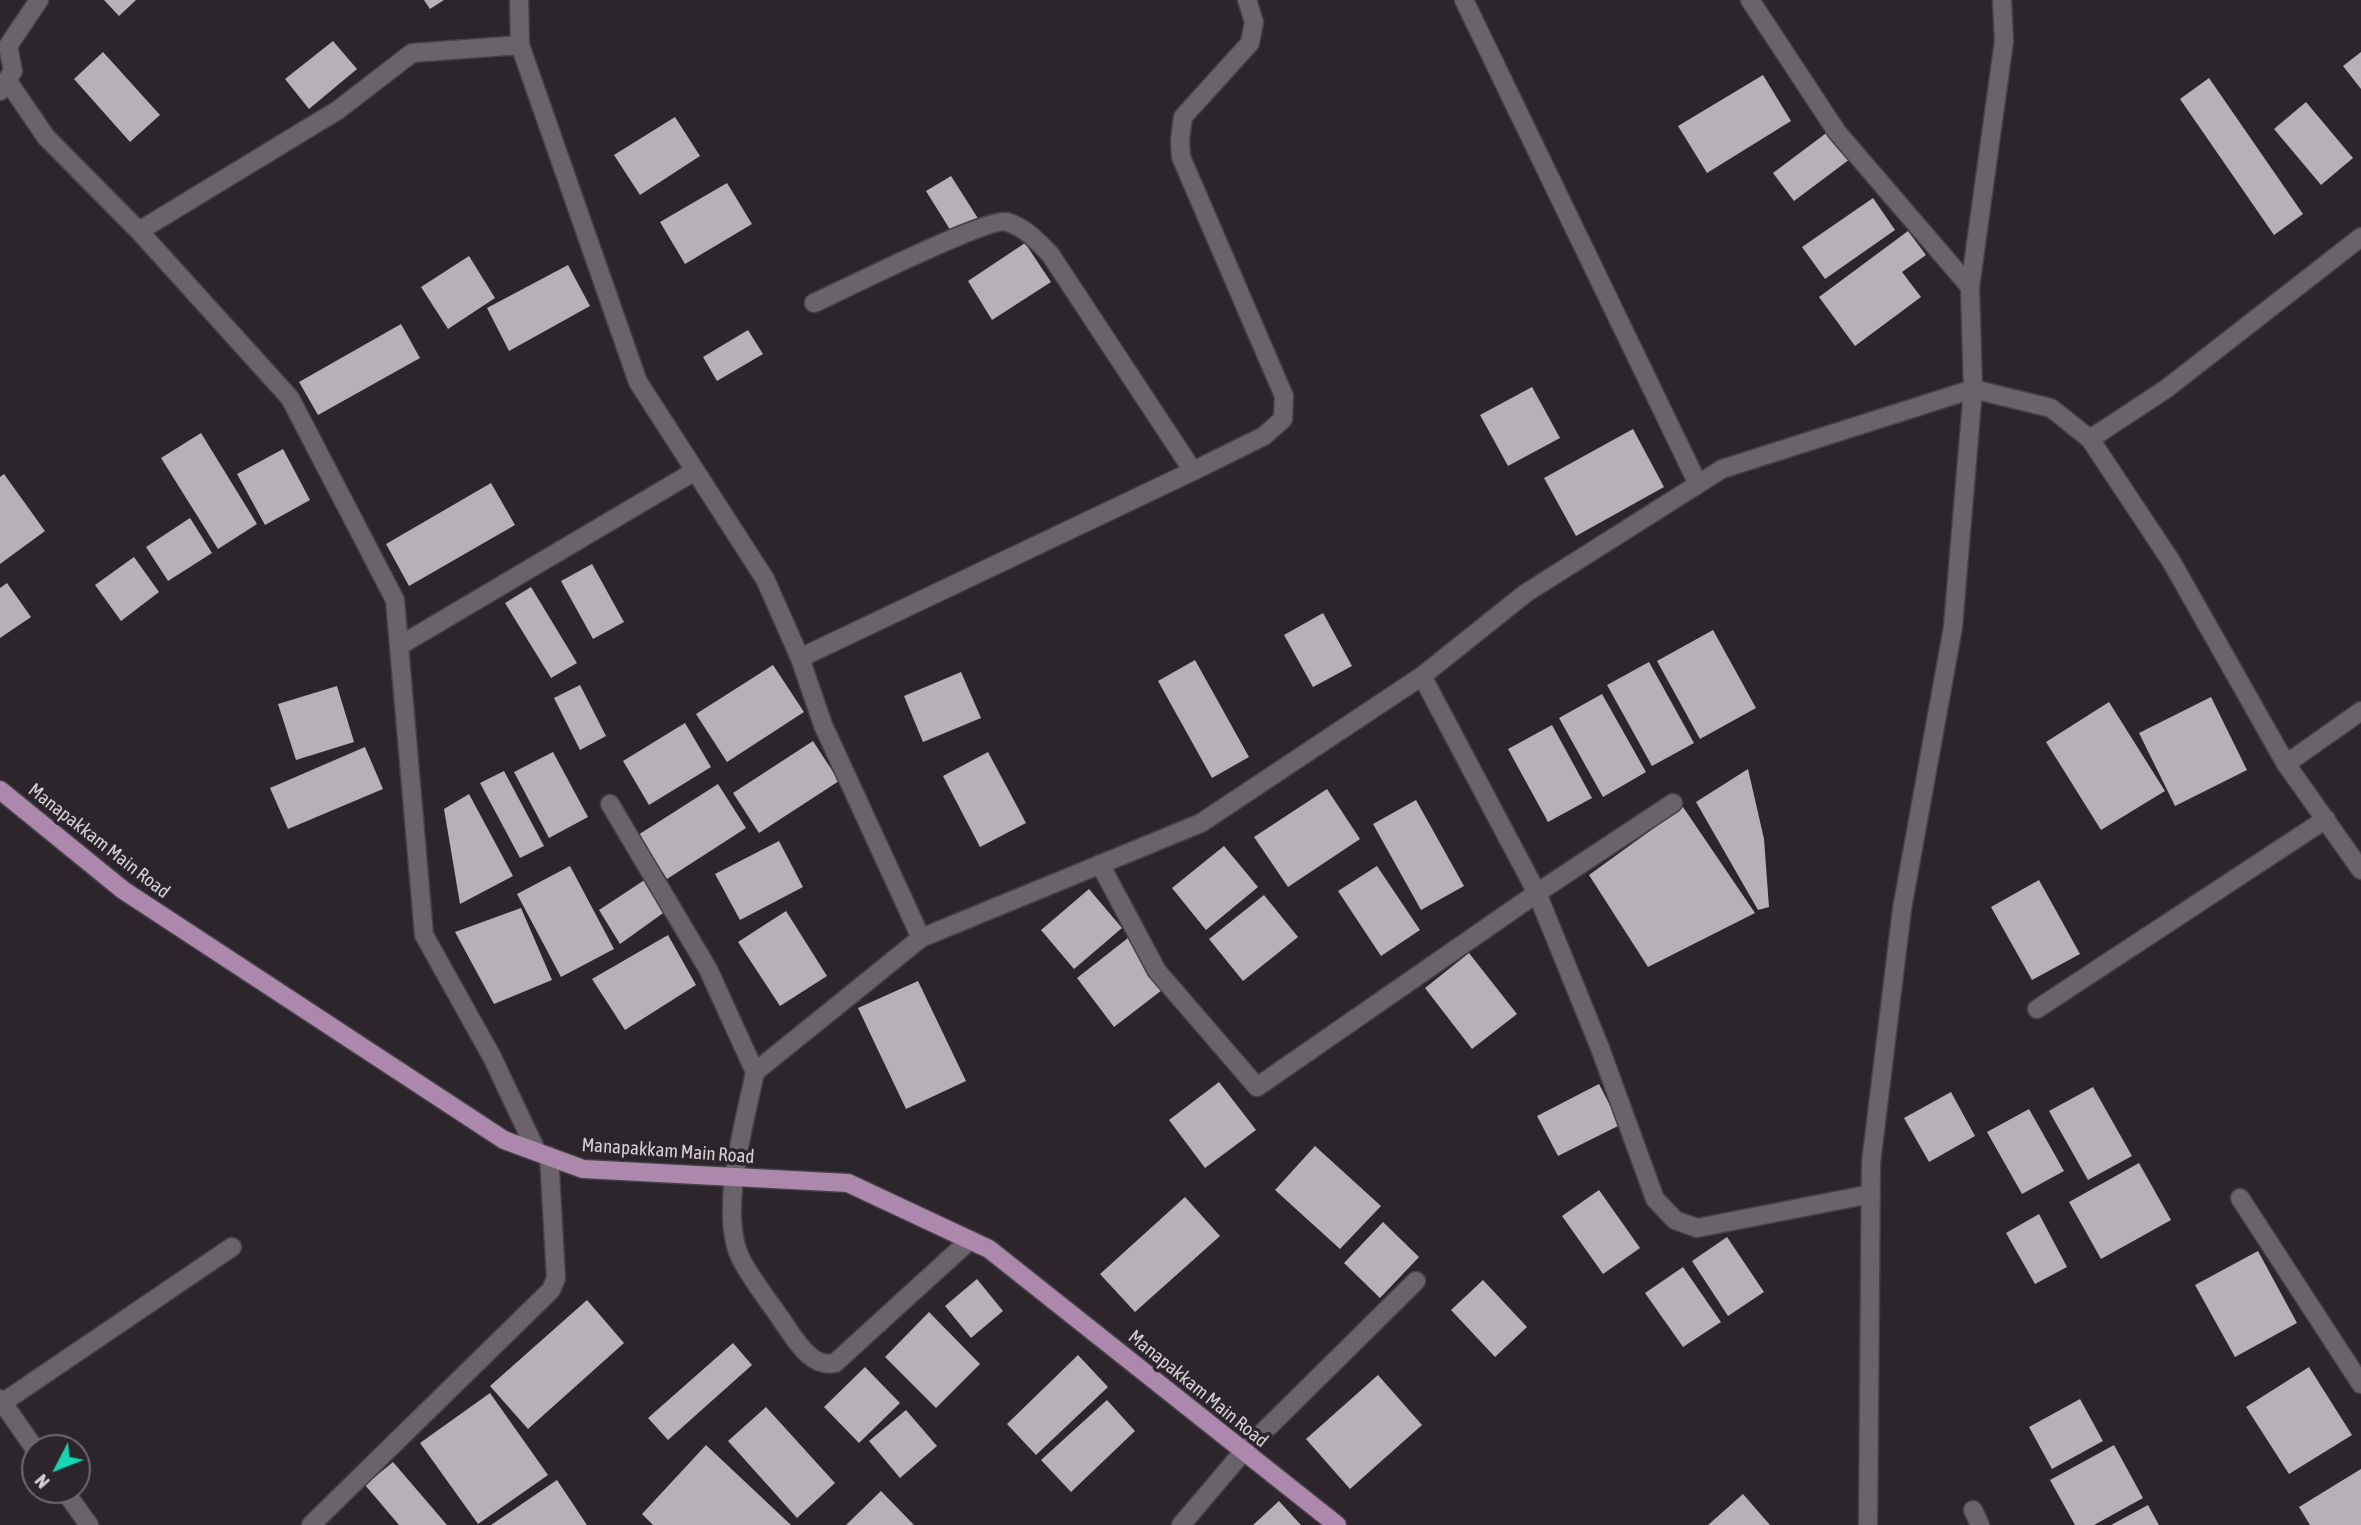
<!DOCTYPE html>
<html>
<head>
<meta charset="utf-8">
<style>
  body { margin:0 }
  #map { position:relative; width:2361px; height:1525px; overflow:hidden; background:#2c262c; font-family:"Asap Condensed",sans-serif }
  canvas { display:block }
  .north { position:absolute; left:21px; top:1434px; width:70px; height:70px; box-sizing:border-box; background:#2c262c; border:2px solid #6f6a6f; border-radius:50%; rotate:228deg; font-size:19px; font-weight:700; line-height:28px; text-align:center; color:#d4d1d4 }
  .north::after { content:''; display:block; margin:auto; width:24px; height:32px; background:#15d5b3; clip-path:polygon(50% 0,100% 100%,50% 72%,0 100%) }
</style>
</head>
<body>
<div id="map">
<canvas width="2361" height="1525"></canvas>
<div class="north">N</div>
</div>
<script>
const c = document.querySelector('canvas').getContext('2d');
c.lineJoin = 'round';
function fill(path, color) {
  c.fillStyle = color;
  c.fill(path, 'evenodd');
}
function stroke(path, color, width, dash) {
  c.strokeStyle = color;
  c.lineWidth = width;
  c.lineCap = dash ? 'butt' : 'round';
  c.setLineDash(dash || []);
  c.stroke(path);
}
function write(font, color, halo, rows, align = 'center') {
  c.font = font + ' "Asap Condensed",sans-serif';
  c.lineWidth = 7;
  c.setLineDash([]);
  c.textBaseline = 'middle';
  c.strokeStyle = halo;
  c.fillStyle = color;
  for (const [text, x, y, turn = 0] of rows) {
    c.save();
    c.translate(x, y);
    c.rotate((+turn || 0) * Math.PI / 180);
    c.textAlign = isNaN(turn) ? turn : align;
    if (halo) c.strokeText(text, 0, 0);
    c.fillText(text, 0, 0);
    c.restore();
  }
}
fill(new Path2D(`
  M 104,0 L 136,0 L 119,16 Z
  M 424,0 L 444,0 L 430,9 Z
  M 333,41 L 357,69 L 309,109 L 285,79 Z
  M 103,52 L 160,115 L 130,142 L 74,79 Z
  M 2361,52 L 2361,89 L 2343,66 Z
  M 1763,75 L 1791,121 L 1707,173 L 1678,126 Z
  M 2209,78 L 2303,214 L 2274,235 L 2180,99 Z
  M 2306,102 L 2353,158 L 2321,185 L 2274,129 Z
  M 675,117 L 700,156 L 640,195 L 614,155 Z
  M 1829,131 L 1850,159 L 1794,201 L 1773,173 Z
  M 951,176 L 979,220 L 954,236 L 926,191 Z
  M 727,183 L 752,224 L 685,264 L 660,222 Z
  M 1873,198 L 1895,230 L 1825,279 L 1802,247 Z
  M 1908,231 L 1926,255 L 1902,272 L 1921,297 L 1855,346 L 1819,297 Z
  M 1025,243 L 1051,282 L 992,320 L 968,281 Z
  M 469,256 L 495,298 L 448,329 L 421,287 Z
  M 568,265 L 590,306 L 509,351 L 487,308 Z
  M 401,324 L 420,358 L 318,415 L 299,382 Z
  M 748,330 L 763,354 L 717,381 L 703,357 Z
  M 1532,387 L 1560,438 L 1508,466 L 1480,415 Z
  M 1633,429 L 1664,487 L 1576,536 L 1544,478 Z
  M 201,433 L 257,524 L 218,549 L 161,458 Z
  M 283,449 L 310,500 L 265,525 L 237,474 Z
  M 4,474 L 45,531 L 0,564 L 0,477 Z
  M 491,483 L 515,525 L 409,586 L 386,544 Z
  M 190,518 L 212,553 L 168,581 L 146,547 Z
  M 134,557 L 159,592 L 121,621 L 95,585 Z
  M 592,564 L 624,622 L 593,639 L 561,581 Z
  M 7,583 L 31,617 L 0,638 L 0,588 Z
  M 531,587 L 577,663 L 551,678 L 505,603 Z
  M 1323,613 L 1352,666 L 1313,687 L 1284,635 Z
  M 1713,630 L 1756,708 L 1700,739 L 1657,661 Z
  M 1195,660 L 1249,757 L 1212,778 L 1158,681 Z
  M 1649,662 L 1694,743 L 1652,766 L 1607,685 Z
  M 773,665 L 804,712 L 727,762 L 696,714 Z
  M 961,672 L 981,718 L 923,742 L 904,696 Z
  M 580,685 L 606,736 L 580,750 L 554,698 Z
  M 337,686 L 354,742 L 296,760 L 278,704 Z
  M 1602,694 L 1646,772 L 1603,797 L 1559,718 Z
  M 2211,697 L 2247,770 L 2175,806 L 2139,733 Z
  M 2109,702 L 2165,791 L 2101,830 L 2046,742 Z
  M 685,723 L 711,767 L 649,805 L 623,761 Z
  M 1552,725 L 1592,798 L 1548,822 L 1508,749 Z
  M 813,741 L 839,781 L 759,833 L 733,793 Z
  M 365,747 L 383,789 L 288,829 L 270,788 Z
  M 553,752 L 588,817 L 549,838 L 514,772 Z
  M 988,752 L 1026,823 L 980,847 L 943,776 Z
  M 1748,769 L 1764,839 L 1769,907 L 1758,910 L 1696,802 Z
  M 504,771 L 544,846 L 520,858 L 480,783 Z
  M 718,784 L 746,828 L 667,879 L 638,835 Z
  M 1327,789 L 1360,839 L 1288,887 L 1254,837 Z
  M 469,794 L 513,876 L 460,904 L 444,809 Z
  M 1416,800 L 1464,886 L 1421,910 L 1373,824 Z
  M 1683,807 L 1755,913 L 1648,967 L 1589,875 Z
  M 779,841 L 803,887 L 740,920 L 715,874 Z
  M 1224,846 L 1258,887 L 1206,930 L 1172,888 Z
  M 570,866 L 614,949 L 561,977 L 517,894 Z
  M 1377,866 L 1420,930 L 1381,956 L 1338,891 Z
  M 646,879 L 666,911 L 620,944 L 599,910 Z
  M 2039,880 L 2080,954 L 2032,980 L 1991,907 Z
  M 1089,889 L 1122,928 L 1074,969 L 1041,930 Z
  M 1264,895 L 1298,937 L 1243,981 L 1209,939 Z
  M 521,908 L 552,980 L 494,1004 L 455,932 Z
  M 786,911 L 827,976 L 780,1006 L 738,942 Z
  M 668,935 L 696,985 L 625,1030 L 592,979 Z
  M 1128,938 L 1166,987 L 1114,1027 L 1077,978 Z
  M 1469,953 L 1517,1014 L 1472,1049 L 1425,988 Z
  M 918,981 L 966,1081 L 906,1109 L 858,1008 Z
  M 1219,1082 L 1256,1130 L 1205,1168 L 1169,1120 Z
  M 1599,1084 L 1620,1125 L 1558,1156 L 1537,1116 Z
  M 2093,1087 L 2132,1156 L 2088,1180 L 2049,1111 Z
  M 1951,1092 L 1975,1136 L 1929,1162 L 1904,1118 Z
  M 2029,1109 L 2064,1171 L 2022,1194 L 1987,1132 Z
  M 1315,1146 L 1381,1206 L 1340,1249 L 1275,1190 Z
  M 2139,1163 L 2171,1220 L 2101,1259 L 2069,1202 Z
  M 1599,1190 L 1640,1248 L 1603,1274 L 1562,1216 Z
  M 1185,1197 L 1220,1236 L 1135,1312 L 1100,1274 Z
  M 2039,1214 L 2067,1267 L 2035,1284 L 2006,1233 Z
  M 1383,1222 L 1419,1257 L 1380,1298 L 1344,1263 Z
  M 1727,1237 L 1764,1292 L 1728,1316 L 1692,1261 Z
  M 2258,1251 L 2297,1323 L 2235,1357 L 2195,1285 Z
  M 1683,1267 L 1721,1322 L 1683,1347 L 1645,1293 Z
  M 977,1279 L 1003,1311 L 971,1338 L 945,1306 Z
  M 1483,1280 L 1527,1327 L 1495,1357 L 1451,1310 Z
  M 587,1300 L 624,1343 L 528,1429 L 490,1386 Z
  M 929,1312 L 980,1364 L 936,1408 L 885,1357 Z
  M 733,1343 L 752,1365 L 668,1440 L 648,1418 Z
  M 1078,1355 L 1108,1387 L 1036,1455 L 1007,1424 Z
  M 865,1367 L 900,1403 L 859,1443 L 824,1407 Z
  M 2309,1367 L 2352,1435 L 2289,1474 L 2246,1407 Z
  M 1378,1375 L 1422,1425 L 1350,1489 L 1306,1439 Z
  M 490,1393 L 548,1475 L 478,1524 L 420,1443 Z
  M 2080,1399 L 2103,1441 L 2052,1469 L 2029,1427 Z
  M 1107,1400 L 1135,1431 L 1071,1492 L 1041,1460 Z
  M 766,1407 L 835,1483 L 797,1518 L 728,1441 Z
  M 906,1410 L 937,1446 L 900,1478 L 869,1441 Z
  M 706,1445 L 791,1525 L 653,1525 L 642,1514 Z
  M 2114,1445 L 2143,1498 L 2094,1525 L 2075,1525 L 2050,1480 Z
  M 393,1462 L 447,1525 L 399,1525 L 365,1485 Z
  M 2361,1469 L 2361,1525 L 2310,1525 L 2299,1507 Z
  M 557,1480 L 587,1525 L 491,1525 Z
  M 881,1491 L 914,1525 L 846,1525 Z
  M 1743,1494 L 1770,1525 L 1708,1525 Z
  M 1279,1501 L 1301,1525 L 1253,1525 Z
  M 2148,1505 L 2159,1525 L 2111,1525 Z`), '#b7b0b7');
const minor = new Path2D(`
  M 519,0 L 520,45
  M 1464,0 L 1698,484
  M 1750,0 L 1837,132 L 1970,287
  M 7,80 L 46,137 L 139,231
  M 0,91 L 13,71 L 8,46 L 39,0
  M 814,303 C 843,290 987,217 1007,222 C 1026,228 1037,241 1050,254 L 1193,471
  M 2090,439 L 2166,389 L 2361,237
  M 399,646 L 695,471
  M 800,658 L 1193,471 L 1264,436 L 1283,419 L 1284,396 L 1181,157 L 1180,140 L 1183,117 L 1250,43 L 1254,22 L 1247,0
  M 1422,676 L 1537,893 L 1600,1048 L 1655,1199 L 1675,1220 L 1697,1228 L 1871,1194
  M 2286,764 L 2361,711
  M 610,804 L 708,969 L 755,1072
  M 1100,864 L 1157,971 L 1257,1087 L 1537,893 L 1673,803
  M 2037,1009 L 2326,819
  M 537,1152 L 492,1057 L 424,935 L 395,600 L 290,398 L 139,231 L 338,110 L 412,53 L 520,45 L 638,382 L 765,579 L 800,658 L 823,725 L 921,938
  M 2240,1198 L 2361,1384
  M 970,1240 L 835,1363 C 813,1368 798,1344 787,1328 C 773,1306 755,1285 742,1261 C 717,1215 745,1122 755,1072 L 921,938 L 1201,823 L 1422,676 L 1526,593 L 1722,469 L 1973,389 L 2051,408 L 2090,439 L 2171,561 L 2286,764 L 2361,870
  M 0,1399 L 35,1449
  M 2,1403 L 232,1247
  M 64,1490 L 89,1525
  M 1973,1510 L 1980,1525
  M 311,1525 L 551,1290 L 556,1278 L 549,1156
  M 1181,1525 L 1243,1452 L 1416,1281
  M 1868,1525 L 1871,1163 L 1902,909 L 1953,627 L 1973,389 L 1970,287 L 2004,41 L 2002,0`);
const major = new Path2D(`
  M 0,790 L 123,890 L 504,1140 L 583,1169 L 848,1183 L 989,1249 L 1337,1525`);
stroke(minor, '#464146', 21);
stroke(major, '#464146', 21);
stroke(minor, '#6a636a', 18);
stroke(major, '#ac88ad', 18);
write('19px', '#d4d1d4', '#2c262c', [
  ["Manapakkam Main Road",99,841,38],
  ["Manapakkam Main Road",668,1151,4],
  ["Manapakkam Main Road",1198,1389,39]
]);
</script>
</body>
</html>
